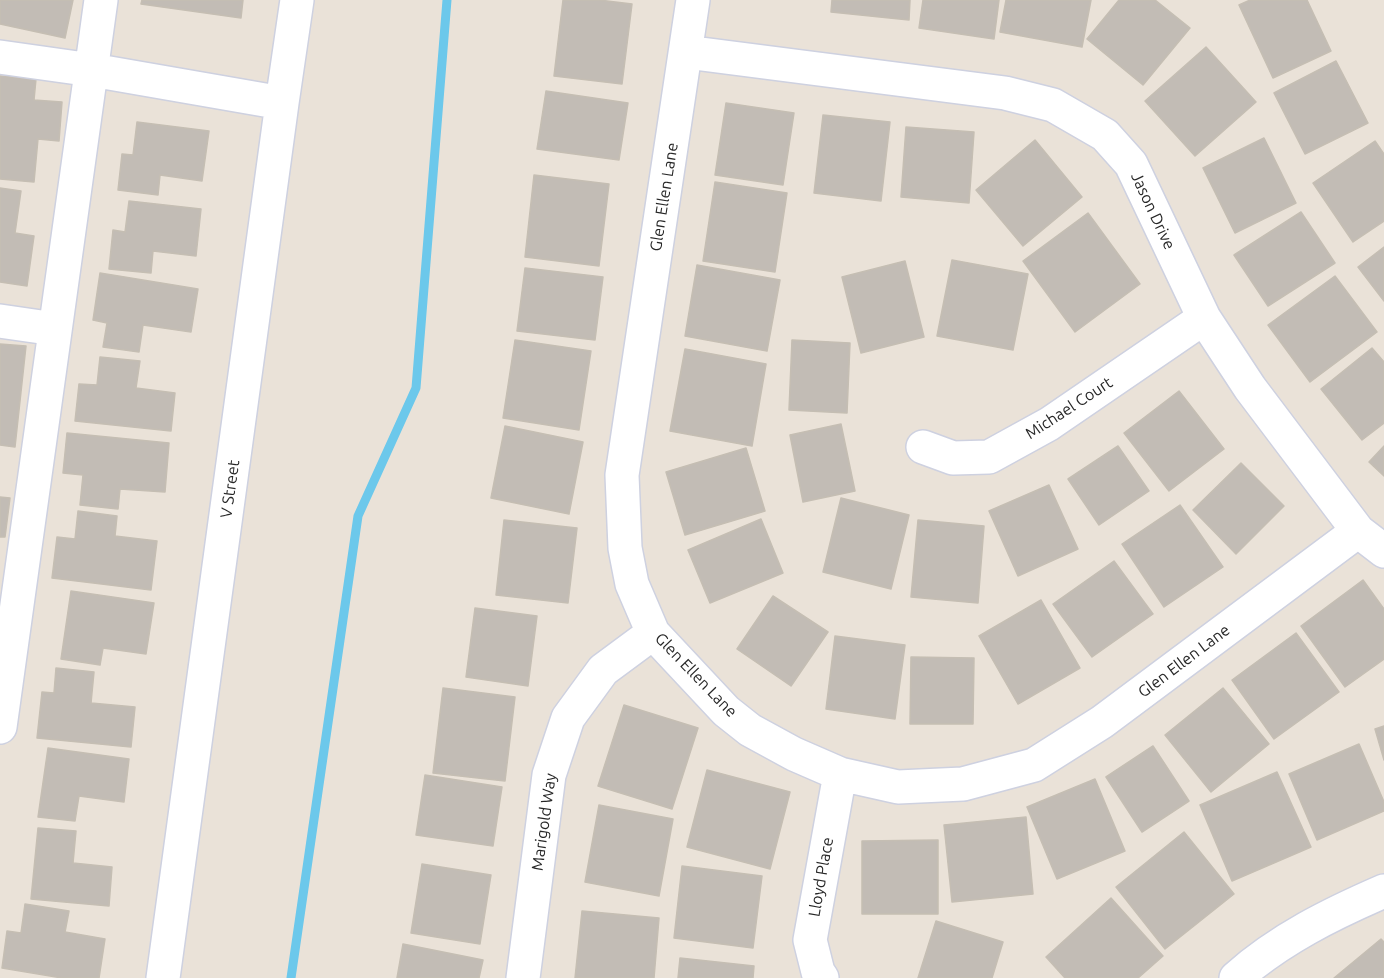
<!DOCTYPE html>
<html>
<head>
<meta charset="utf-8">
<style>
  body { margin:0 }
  canvas { display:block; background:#eae2d8 }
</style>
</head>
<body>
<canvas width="1384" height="978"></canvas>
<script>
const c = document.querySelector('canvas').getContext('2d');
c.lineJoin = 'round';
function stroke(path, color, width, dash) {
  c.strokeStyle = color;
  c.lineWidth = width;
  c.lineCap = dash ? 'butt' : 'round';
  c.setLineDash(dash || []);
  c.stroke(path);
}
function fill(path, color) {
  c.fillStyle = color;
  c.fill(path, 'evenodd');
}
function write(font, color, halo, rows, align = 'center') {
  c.font = font + ' Ubuntu,sans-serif';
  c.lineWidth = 4.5;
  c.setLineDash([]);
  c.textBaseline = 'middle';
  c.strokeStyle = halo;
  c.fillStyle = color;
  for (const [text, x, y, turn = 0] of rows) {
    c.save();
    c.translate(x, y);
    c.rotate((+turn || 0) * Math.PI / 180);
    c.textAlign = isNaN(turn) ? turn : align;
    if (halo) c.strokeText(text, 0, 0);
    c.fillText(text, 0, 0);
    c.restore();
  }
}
stroke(new Path2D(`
  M 291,978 L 358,516 L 416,388 L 447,0`), '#6cc8eb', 9);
const building = new Path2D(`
  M 0,0 L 73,0 L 65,38 L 0,24 Z
  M 142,0 L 243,0 L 241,18 L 141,4 Z
  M 563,0 L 599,0 L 632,4 L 622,84 L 554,76 Z
  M 832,0 L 910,0 L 909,20 L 831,12 Z
  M 923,0 L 999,0 L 994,39 L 919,28 Z
  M 1006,0 L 1091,0 L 1082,47 L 1000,32 Z
  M 1119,0 L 1155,0 L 1190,28 L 1143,85 L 1087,39 Z
  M 1250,0 L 1307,0 L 1331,51 L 1273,78 L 1239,5 Z
  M 1206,47 L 1256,102 L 1195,156 L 1145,101 Z
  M 1336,61 L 1368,123 L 1305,154 L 1274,93 Z
  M 0,76 L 36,79 L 34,100 L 62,102 L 59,141 L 38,139 L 34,182 L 0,179 Z
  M 546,91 L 628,103 L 619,160 L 537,149 Z
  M 726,103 L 794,113 L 783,185 L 715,175 Z
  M 823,115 L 890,122 L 881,201 L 814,193 Z
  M 137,122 L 209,131 L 202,181 L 160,175 L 158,195 L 118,190 L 122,154 L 133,155 Z
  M 906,127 L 974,132 L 969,203 L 901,197 Z
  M 1264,138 L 1296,203 L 1235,233 L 1203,168 Z
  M 1035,140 L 1082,197 L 1023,246 L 976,190 Z
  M 1375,141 L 1384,154 L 1384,221 L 1353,242 L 1313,183 Z
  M 534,175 L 609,184 L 599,266 L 525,257 Z
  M 715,182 L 787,193 L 775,272 L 703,261 Z
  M 0,188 L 21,191 L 15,233 L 34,236 L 27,286 L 0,282 Z
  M 129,201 L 201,209 L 196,256 L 153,251 L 151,273 L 109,269 L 113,230 L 125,232 Z
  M 1301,212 L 1335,263 L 1268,306 L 1234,255 Z
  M 1088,213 L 1140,284 L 1075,332 L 1023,261 Z
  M 1384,247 L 1384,301 L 1358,267 Z
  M 952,260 L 1028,274 L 1013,350 L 937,336 Z
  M 905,261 L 924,337 L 861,353 L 842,277 Z
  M 697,265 L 780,280 L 767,351 L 685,336 Z
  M 525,268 L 603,277 L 595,340 L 517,331 Z
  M 100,273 L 198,289 L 191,332 L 143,325 L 139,352 L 103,347 L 107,323 L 93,320 Z
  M 1335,276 L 1377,332 L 1310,382 L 1268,325 Z
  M 515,340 L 591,351 L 579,430 L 503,418 Z
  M 792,340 L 850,343 L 847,413 L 789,410 Z
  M 0,344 L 26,346 L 15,447 L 0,445 Z
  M 1372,348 L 1384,362 L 1384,423 L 1362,440 L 1321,389 Z
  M 685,349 L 766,364 L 752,446 L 670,431 Z
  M 100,357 L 140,361 L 136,388 L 175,393 L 171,431 L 75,421 L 79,384 L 97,385 Z
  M 1179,391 L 1224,449 L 1169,491 L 1124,433 Z
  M 841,424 L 855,491 L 803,502 L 790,435 Z
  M 505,426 L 583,442 L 569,514 L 491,498 Z
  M 67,433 L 169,443 L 165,492 L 120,489 L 118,509 L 80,505 L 83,475 L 63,473 Z
  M 1118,446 L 1149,491 L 1099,525 L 1068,479 Z
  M 1384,446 L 1384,476 L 1369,462 Z
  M 746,448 L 765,511 L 685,535 L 666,472 Z
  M 1241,463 L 1284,506 L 1236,554 L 1193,510 Z
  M 1049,485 L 1078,549 L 1018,576 L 989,511 Z
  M 0,497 L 10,498 L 5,537 L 0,537 Z
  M 841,498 L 909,515 L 891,589 L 823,572 Z
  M 1180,505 L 1223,567 L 1164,607 L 1122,544 Z
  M 78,511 L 117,516 L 115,536 L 157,541 L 151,590 L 52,578 L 57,537 L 75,539 Z
  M 761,519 L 783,573 L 710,603 L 688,550 Z
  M 504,520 L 577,528 L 568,603 L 496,595 Z
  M 918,520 L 984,526 L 978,603 L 911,597 Z
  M 1114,561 L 1153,614 L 1092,657 L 1053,604 Z
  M 1363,580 L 1384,609 L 1384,659 L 1345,687 L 1301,626 Z
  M 71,591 L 154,603 L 146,654 L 103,648 L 100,665 L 61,659 Z
  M 773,596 L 828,632 L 791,686 L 737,649 Z
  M 1041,600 L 1080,668 L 1018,704 L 979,636 Z
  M 475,608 L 537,616 L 528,686 L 466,677 Z
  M 1296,633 L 1339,692 L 1274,739 L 1232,680 Z
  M 835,636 L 905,645 L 895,719 L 826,709 Z
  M 911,657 L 974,658 L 973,724 L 910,724 Z
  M 56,668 L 94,672 L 91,703 L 135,707 L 131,747 L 37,738 L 42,692 L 54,693 Z
  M 443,688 L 515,697 L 505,781 L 433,773 Z
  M 1223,688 L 1269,744 L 1211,792 L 1165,735 Z
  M 624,705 L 698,728 L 672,809 L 598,786 Z
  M 1384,726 L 1384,760 L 1375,729 Z
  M 1359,744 L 1384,802 L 1384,811 L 1317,840 L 1289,774 Z
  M 1153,746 L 1189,801 L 1142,832 L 1106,777 Z
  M 48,748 L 129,759 L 124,802 L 79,796 L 75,821 L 38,817 Z
  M 707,770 L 790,792 L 770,869 L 687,847 Z
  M 1277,772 L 1311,847 L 1232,881 L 1200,805 Z
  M 425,775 L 502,787 L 493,846 L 416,835 Z
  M 1095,779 L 1125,851 L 1057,879 L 1027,807 Z
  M 599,805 L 673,819 L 659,896 L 585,882 Z
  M 1026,817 L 1033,894 L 952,902 L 944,825 Z
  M 38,828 L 76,831 L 73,863 L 112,867 L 109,906 L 31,899 Z
  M 1184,832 L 1234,894 L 1165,949 L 1116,887 Z
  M 938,840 L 938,914 L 862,914 L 862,841 Z
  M 422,864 L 491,875 L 480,944 L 411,933 Z
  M 682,866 L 762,876 L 753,948 L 674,938 Z
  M 1111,898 L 1163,956 L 1138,978 L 1065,978 L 1046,957 Z
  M 25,904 L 69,911 L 65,932 L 105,939 L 99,978 L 62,978 L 2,968 L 7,931 L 21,933 Z
  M 582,911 L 659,918 L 654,978 L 575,978 Z
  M 936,921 L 1003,942 L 992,978 L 918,978 Z
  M 1381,939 L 1384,942 L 1384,978 L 1334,978 Z
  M 403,944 L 483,960 L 479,978 L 397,978 Z
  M 680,958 L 754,966 L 753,978 L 678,978 Z`);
fill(building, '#c2bcb5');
stroke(building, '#c5beb3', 1.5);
const minor = new Path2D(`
  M 693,0 L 622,475 L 625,548 L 632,584 L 653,633 L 726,711 L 750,730 L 794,754 L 840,774 L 898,787 L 963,784 L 1034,765 L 1102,722 L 1358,531
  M 686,52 L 1005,93 L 1053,105 L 1105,135 L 1131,164 L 1204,318 L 1250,388 L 1358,531 L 1384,551
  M 0,57 L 92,70 L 282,103
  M 0,321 L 55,329
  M 923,447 L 953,458 L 989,457 L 1049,424 L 1204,318
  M 0,727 L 101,0
  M 163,978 L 282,103 L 297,0
  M 523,978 L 549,775 L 568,718 L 603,670 L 653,633
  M 822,978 L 818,972 L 810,940 L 840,774
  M 1236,978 C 1280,939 1331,914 1384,891`);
stroke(minor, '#ced1e0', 36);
stroke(minor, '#fff', 33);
write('16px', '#272727', '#fff', [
  ["Glen Ellen Lane",664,197,-81],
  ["Jason Drive",1153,211,65],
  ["Michael Court",1069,408,-33],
  ["V Street",230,489,-82],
  ["Glen Ellen Lane",1184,661,-37],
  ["Glen Ellen Lane",696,675,46],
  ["Marigold Way",544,822,-82],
  ["Lloyd Place",821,877,-80]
]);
</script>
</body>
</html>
